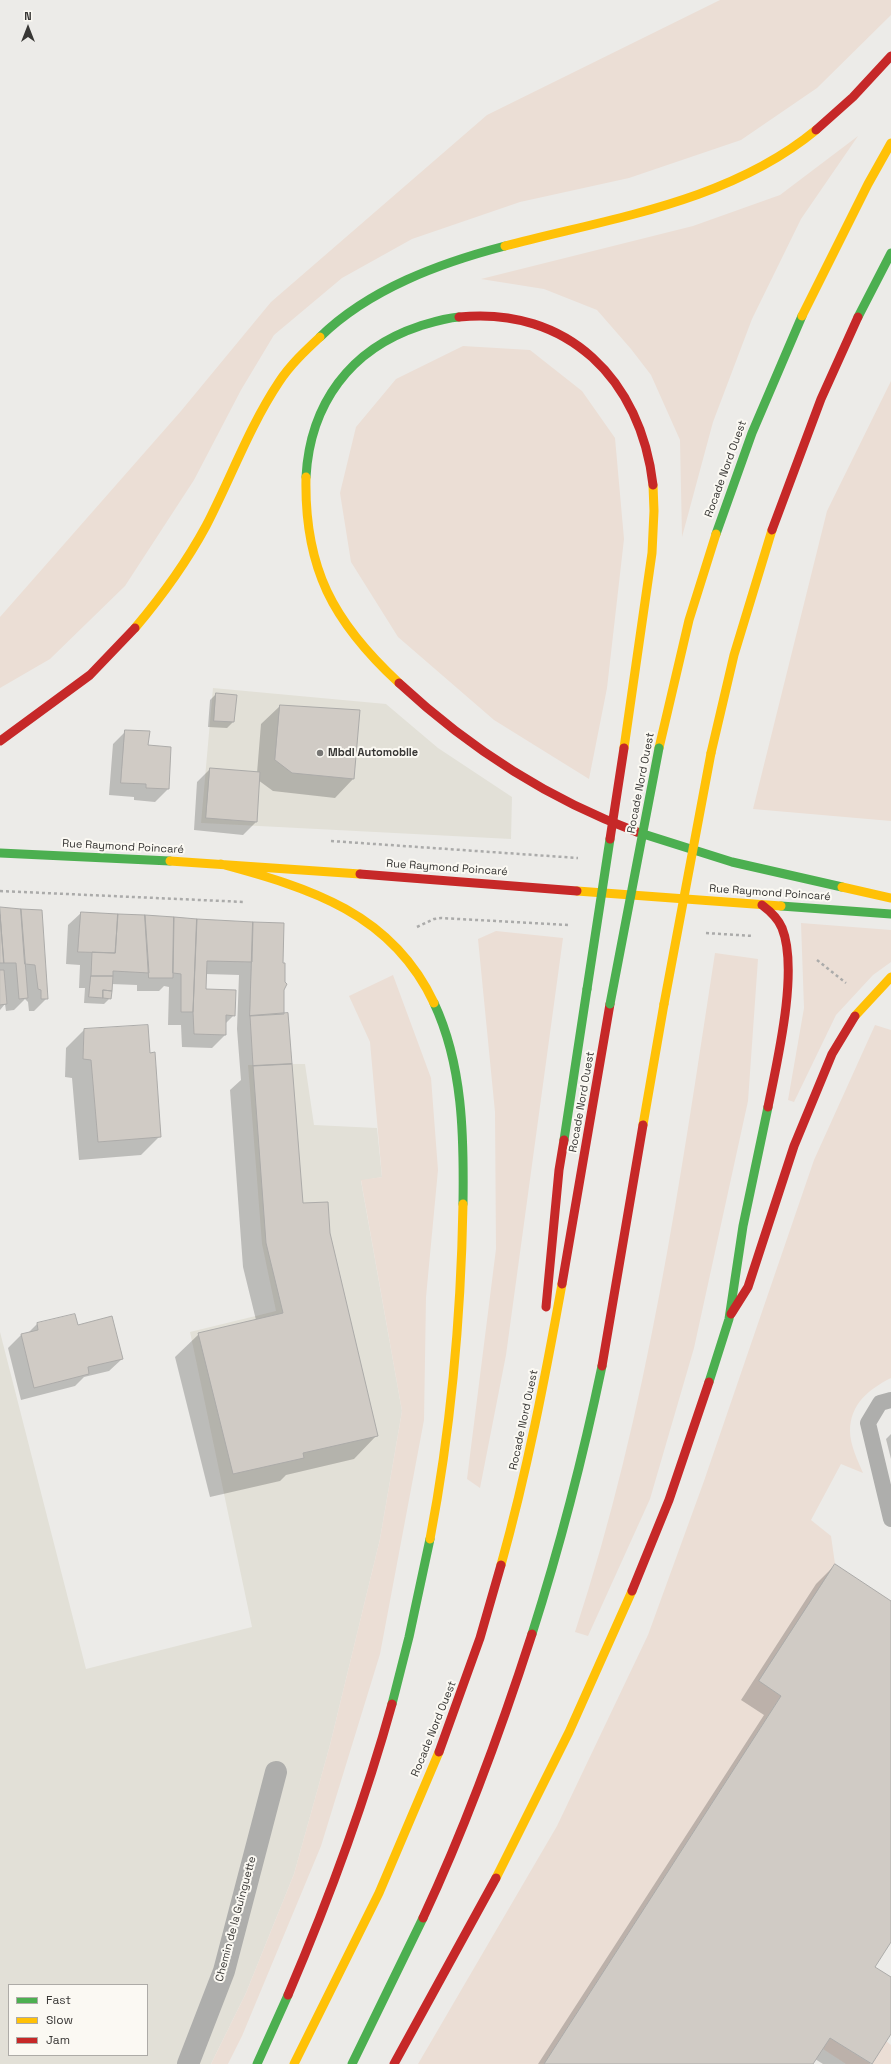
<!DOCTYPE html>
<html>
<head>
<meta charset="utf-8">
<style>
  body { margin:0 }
  #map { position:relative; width:891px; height:2064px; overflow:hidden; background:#ecebe8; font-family:"Space Grotesk",sans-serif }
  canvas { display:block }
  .legend { position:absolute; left:8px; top:1984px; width:140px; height:72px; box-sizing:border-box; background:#fbf9f3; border:1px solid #adaba7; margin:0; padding:5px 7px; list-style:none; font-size:12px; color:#383735 }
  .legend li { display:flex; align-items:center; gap:8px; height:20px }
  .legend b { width:20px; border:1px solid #adaba7 }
  .north { position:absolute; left:8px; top:8px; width:40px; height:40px; -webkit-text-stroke:3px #fbf9f3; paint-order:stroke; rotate:0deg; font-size:11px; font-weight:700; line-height:16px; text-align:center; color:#383735 }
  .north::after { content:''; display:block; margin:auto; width:14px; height:18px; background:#383735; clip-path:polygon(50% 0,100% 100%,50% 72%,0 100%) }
</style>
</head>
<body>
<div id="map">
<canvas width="891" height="2064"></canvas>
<ul class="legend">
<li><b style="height:5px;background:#4caf50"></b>Fast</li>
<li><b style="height:5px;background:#ffc107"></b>Slow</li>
<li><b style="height:5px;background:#c62828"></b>Jam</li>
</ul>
<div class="north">N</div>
</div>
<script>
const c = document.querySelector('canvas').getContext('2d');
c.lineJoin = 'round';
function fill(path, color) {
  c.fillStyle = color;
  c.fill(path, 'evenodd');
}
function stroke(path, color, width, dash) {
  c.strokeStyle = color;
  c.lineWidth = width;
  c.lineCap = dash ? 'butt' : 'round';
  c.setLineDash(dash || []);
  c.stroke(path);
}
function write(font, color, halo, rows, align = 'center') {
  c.font = font + ' "Space Grotesk",sans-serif';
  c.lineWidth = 4;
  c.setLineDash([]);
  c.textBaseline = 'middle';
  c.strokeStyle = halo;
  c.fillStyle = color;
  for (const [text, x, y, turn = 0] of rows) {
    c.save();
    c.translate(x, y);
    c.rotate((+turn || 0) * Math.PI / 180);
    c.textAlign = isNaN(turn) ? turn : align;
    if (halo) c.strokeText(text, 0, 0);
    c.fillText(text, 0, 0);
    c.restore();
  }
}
fill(new Path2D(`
  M 213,688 L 386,704 L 438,748 L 512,797 L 511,839 L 201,823 Z
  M 292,1064 L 305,1064 L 314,1125 L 377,1128 L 382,1177 L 361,1181 L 402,1411 L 380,1539 L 330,1745 L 294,1874 L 246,1993 L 211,2064 L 0,2064 L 0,1332 L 86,1669 L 252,1627 L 190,1332 L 276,1311 L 262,1244 L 248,1065 ZM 9,1985 L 147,1985 L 147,2055 L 9,2055 Z`), '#e2e0d7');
fill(new Path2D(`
  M 720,0 L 891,0 L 891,15 L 817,88 L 741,140 L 629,178 L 520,202 L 412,239 L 342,278 L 274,335 L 241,390 L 194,480 L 125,586 L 50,659 L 0,688 L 0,617 L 181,411 L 271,302 L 487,115 Z
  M 858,136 L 801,219 L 752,319 L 713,422 L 682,537 L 680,440 L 651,375 L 631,349 L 597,310 L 544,289 L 481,279 L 693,226 L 780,195 Z
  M 463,346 L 530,350 L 582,391 L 615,438 L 624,539 L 607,688 L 589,779 L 494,720 L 398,637 L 351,562 L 340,493 L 356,427 L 396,379 Z
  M 891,381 L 891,821 L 753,809 L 827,511 Z
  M 801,923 L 891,930 L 891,962 L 873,975 L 836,1015 L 794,1102 L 788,1100 L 804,1008 Z
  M 496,931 L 563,938 L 506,1355 L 480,1488 L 467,1479 L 496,1249 L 495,1112 L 478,939 Z
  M 715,953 L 758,959 L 748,1101 L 694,1348 L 650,1499 L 588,1636 L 575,1632 C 648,1411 680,1181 715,953 Z
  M 393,975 L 431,1078 L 438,1170 L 426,1297 L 424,1420 L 380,1654 L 321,1846 L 242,2036 L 228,2064 L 211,2064 L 246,1993 L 294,1874 L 330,1745 L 380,1539 L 402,1411 L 361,1180 L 382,1177 L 370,1042 L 349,996 Z
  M 875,1025 L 891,1030 L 891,1378 C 869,1389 850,1404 850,1431 C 850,1445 858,1461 863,1473 L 841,1464 L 811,1520 L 831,1536 L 835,1564 L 759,1680 L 781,1696 L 544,2064 L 418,2064 L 557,1826 L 648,1635 L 704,1481 L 814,1160 Z
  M 830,2038 L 871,2064 L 846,2064 L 823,2049 Z
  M 886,2041 L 891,2045 L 891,2064 L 872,2064 Z`), '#ebded5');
fill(new Path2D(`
  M 216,694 L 236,696 L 233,722 L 227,728 L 208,727 L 210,700 Z
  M 280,706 L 353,779 L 335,798 L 273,791 L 258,780 L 256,822 L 243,835 L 194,830 L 197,782 L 210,769 L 257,773 L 261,724 Z
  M 126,731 L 147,746 L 170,748 L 168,789 L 155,802 L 134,800 L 134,797 L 109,795 L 113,744 Z
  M 0,908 L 41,911 L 47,998 L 34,1011 L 29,1011 L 28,1002 L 25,999 L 14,1010 L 6,1011 L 5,1004 L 0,1010 Z
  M 81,913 L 282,964 L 283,1015 L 302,1204 L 329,1233 L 377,1435 L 354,1459 L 286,1475 L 280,1481 L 210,1497 L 175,1357 L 199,1334 L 256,1320 L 243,1267 L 230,1090 L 241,1080 L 237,1029 L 239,975 L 205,974 L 205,990 L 234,1015 L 225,1024 L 225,1035 L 212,1048 L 182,1047 L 181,1025 L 168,1025 L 169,987 L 164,986 L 159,991 L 137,991 L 137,985 L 111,984 L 110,998 L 104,1004 L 84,1003 L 85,988 L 79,988 L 80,965 L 66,964 L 68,925 Z
  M 84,1030 L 149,1054 L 160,1136 L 141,1155 L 79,1160 L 72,1078 L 65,1077 L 66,1048 Z
  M 37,1324 L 77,1326 L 122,1359 L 109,1371 L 84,1377 L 75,1386 L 21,1400 L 8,1348 L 21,1335 L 28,1333 Z
  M 891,1434 L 891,1459 L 886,1439 Z
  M 835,1565 L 891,1602 L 891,1941 L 874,1967 L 891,1978 L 891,2032 L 870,2064 L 823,2064 L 815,2059 L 812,2064 L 538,2064 L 764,1715 L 741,1700 L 816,1584 Z`), '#0003');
const building = new Path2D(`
  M 216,693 L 237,695 L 234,722 L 214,721 Z
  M 280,705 L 360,710 L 354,779 L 292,773 L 275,760 Z
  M 125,730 L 150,731 L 148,745 L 171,747 L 169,789 L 146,788 L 146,784 L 121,783 Z
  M 210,768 L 260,772 L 257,822 L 206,818 Z
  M 0,907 L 21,909 L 28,998 L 19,999 L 16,963 L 4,963 Z
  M 21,909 L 42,910 L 48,999 L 41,999 L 41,990 L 38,989 L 35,965 L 25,964 Z
  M 81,912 L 118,914 L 115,953 L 78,952 Z
  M 118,914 L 145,915 L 149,973 L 113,971 L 113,976 L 91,976 L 92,952 L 115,953 Z
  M 0,915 L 4,963 L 0,963 Z
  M 145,915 L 174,917 L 173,978 L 149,978 Z
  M 174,917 L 197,919 L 193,1012 L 181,1012 L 181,974 L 173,973 Z
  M 197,919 L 253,922 L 252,962 L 207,961 L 206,989 L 236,990 L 235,1016 L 226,1015 L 226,1035 L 194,1034 L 193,1012 Z
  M 253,922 L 284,923 L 283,963 L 285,963 L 285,982 L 287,984 L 284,990 L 284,1014 L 250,1016 Z
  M 0,970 L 4,970 L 7,1004 L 0,1005 Z
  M 91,976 L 113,976 L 112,991 L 103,990 L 103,998 L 89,997 Z
  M 103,990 L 112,991 L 111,999 L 103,998 Z
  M 288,1013 L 292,1064 L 253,1066 L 250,1016 Z
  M 148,1025 L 150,1053 L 155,1052 L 161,1137 L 98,1142 L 91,1060 L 83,1059 L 84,1029 Z
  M 292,1064 L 303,1203 L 328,1202 L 330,1233 L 378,1436 L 303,1453 L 304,1458 L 233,1474 L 198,1333 L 283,1313 L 266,1243 L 253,1066 Z
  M 75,1314 L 78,1325 L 112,1316 L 123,1359 L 88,1367 L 89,1374 L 34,1388 L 21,1334 L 38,1330 L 37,1323 Z
  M 835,1564 L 891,1601 L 891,1942 L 875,1967 L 891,1977 L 891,2034 L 872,2064 L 830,2038 L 813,2064 L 544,2064 L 781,1696 L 759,1681 Z`);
fill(building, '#d0cbc5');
stroke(building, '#acaba9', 1);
stroke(new Path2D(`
  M 331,841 L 578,858
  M 0,891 L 245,902
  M 417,927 L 434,919 L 441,918 L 568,925
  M 706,933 L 753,936
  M 817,960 L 846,983`), '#ababaa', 2.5, [3, 3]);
stroke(new Path2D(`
  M 891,1400 L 880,1403 L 868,1423 L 891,1519`), '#aeaeac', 16);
stroke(new Path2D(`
  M 188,2064 L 224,1971 L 276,1772`), '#aeaeac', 22);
stroke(new Path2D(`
  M 858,317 L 891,253
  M 320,337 C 369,289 440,263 505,246
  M 306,477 C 310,404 350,349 420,326 C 433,322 445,318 459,317
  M 716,534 L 752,433 L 802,316
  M 637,832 L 732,862 L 842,887
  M 0,853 L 170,861
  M 781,906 L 891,914
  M 434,1003 C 463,1065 464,1136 463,1204
  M 564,1140 L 587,989
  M 709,1382 L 729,1319 L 743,1226 L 768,1107
  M 532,1634 C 560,1546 583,1457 602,1366
  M 392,1704 L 409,1637 L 430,1539
  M 257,2064 L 288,1995
  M 352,2064 L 423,1918`), '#4caf50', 9);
stroke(new Path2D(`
  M 505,246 C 611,218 729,202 816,130
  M 802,316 L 868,184 L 891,143
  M 306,477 C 304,568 333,622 399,683
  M 135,628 C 162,596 186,563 206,526 C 231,478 249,427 279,382 C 290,365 305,351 320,337
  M 624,748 L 652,553 L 654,511 L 653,485
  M 659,748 L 689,620 L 716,534
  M 711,753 L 734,655 L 772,530
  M 170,861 L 360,874
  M 221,864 C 310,888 392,913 434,1003
  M 842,887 L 891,898
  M 577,891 L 781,906
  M 855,1016 L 891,977
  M 643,1125 L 664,1004
  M 430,1539 C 451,1429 461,1316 463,1204
  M 501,1565 C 527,1472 545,1378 562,1284
  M 496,1878 L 569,1732 L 632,1591
  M 294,2064 L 379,1893 L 439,1752`), '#ffc107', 9);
stroke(new Path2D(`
  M 816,130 L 853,97 L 891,56
  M 459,317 C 568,306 641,380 653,485
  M 772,530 L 821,399 L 858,317
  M 399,683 C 468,747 548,799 637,832
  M 0,741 L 90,675 L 135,628
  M 360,874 L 577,891
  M 762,905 C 770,911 778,918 782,928 C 799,970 777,1062 768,1107
  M 562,1284 L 610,1004
  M 546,1307 L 559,1170 L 564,1140
  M 731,1314 L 748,1287 L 794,1146 L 832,1054 L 855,1016
  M 602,1366 L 643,1125
  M 632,1591 L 669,1500 L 709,1382
  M 439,1752 L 480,1638 L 501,1565
  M 423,1918 C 466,1826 501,1730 532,1634
  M 288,1995 C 329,1899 364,1805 392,1704
  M 394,2064 L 496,1878`), '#c62828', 9);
stroke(new Path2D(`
  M 587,989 L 610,839
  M 610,1004 L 659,748`), '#4caf50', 9);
stroke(new Path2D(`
  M 664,1004 L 711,753`), '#ffc107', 9);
stroke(new Path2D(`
  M 610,839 L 624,748`), '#c62828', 9);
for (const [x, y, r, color] of [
  [320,753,4,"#777674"]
]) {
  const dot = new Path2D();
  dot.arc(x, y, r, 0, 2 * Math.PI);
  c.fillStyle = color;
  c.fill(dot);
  stroke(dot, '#fbf9f3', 1.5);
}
write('11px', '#383735', '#fbf9f3', [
  ["Rocade Nord Ouest",726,469,-70],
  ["Rocade Nord Ouest",641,783,-79],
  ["Rue Raymond Poincaré",123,847,3],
  ["Rue Raymond Poincaré",447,868,4],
  ["Rue Raymond Poincaré",770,893,4],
  ["Rocade Nord Ouest",582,1102,-80],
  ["Rocade Nord Ouest",524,1420,-78],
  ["Rocade Nord Ouest",434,1729,-68],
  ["Chemin de la Guinguette",236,1919,-75]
]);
write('bold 11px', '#383735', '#fbf9f3', [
  ["Mbdi Automobile",328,753]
], 'left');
</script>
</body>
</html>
